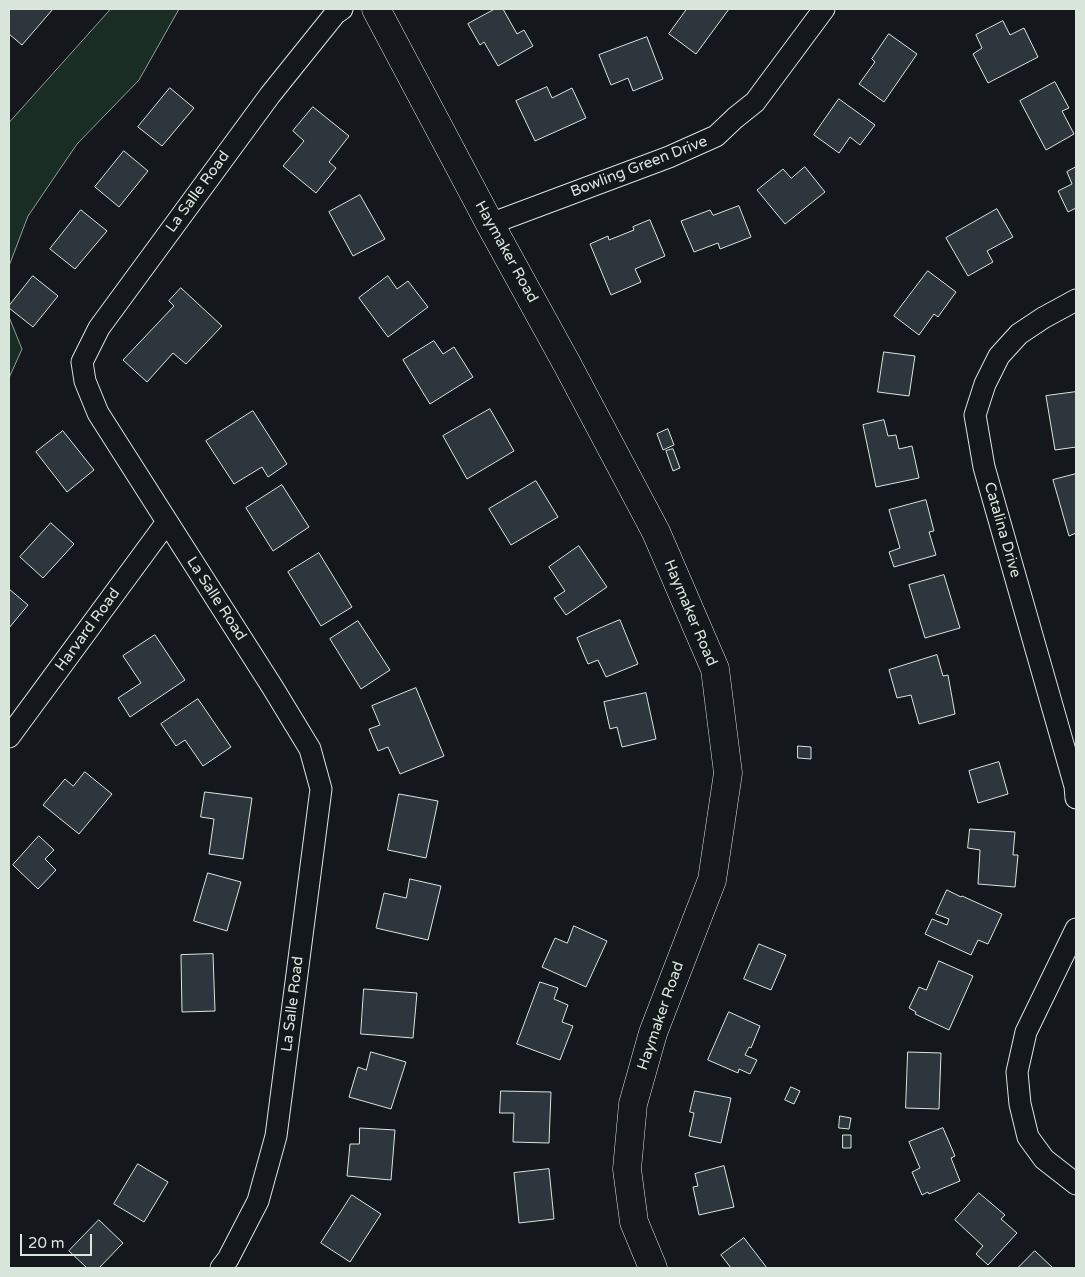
<!DOCTYPE html>
<html>
<head>
<meta charset="utf-8">
<style>
  body { margin:0 }
  #map { position:relative; width:1085px; height:1277px; overflow:hidden; background:#14181c; font-family:"Varela Round",sans-serif }
  canvas { display:block }
  .frame { position:absolute; inset:0; border:10px solid #d8e6dc; pointer-events:none }
  .scale { position:absolute; left:20px; top:1234px; width:72px; height:22px; box-sizing:border-box; border:2px solid #d8e6dc; border-top:0; padding-left:6px; font-size:15px; line-height:18px; white-space:nowrap; color:#d8e6dc; -webkit-text-stroke:4px #14181c; paint-order:stroke }
</style>
</head>
<body>
<div id="map">
<canvas width="1085" height="1277"></canvas>
<div class="frame"></div>
<div class="scale">20 m</div>
</div>
<script>
const c = document.querySelector('canvas').getContext('2d');
c.lineJoin = 'round';
function fill(path, color) {
  c.fillStyle = color;
  c.fill(path, 'evenodd');
}
function stroke(path, color, width, dash) {
  c.strokeStyle = color;
  c.lineWidth = width;
  c.lineCap = dash ? 'butt' : 'round';
  c.setLineDash(dash || []);
  c.stroke(path);
}
function write(font, color, halo, rows, align = 'center') {
  c.font = font + ' "Varela Round",sans-serif';
  c.lineWidth = 4;
  c.setLineDash([]);
  c.textBaseline = 'middle';
  c.strokeStyle = halo;
  c.fillStyle = color;
  for (const [text, x, y, turn = 0] of rows) {
    c.save();
    c.translate(x, y);
    c.rotate((+turn || 0) * Math.PI / 180);
    c.textAlign = isNaN(turn) ? turn : align;
    if (halo) c.strokeText(text, 0, 0);
    c.fillText(text, 0, 0);
    c.restore();
  }
}
const green = new Path2D(`
  M 111,9 L 179,9 L 139,80 L 77,144 L 28,216 L 9,266 L 9,123 Z
  M 9,317 L 22,349 L 9,378 Z`);
fill(green, '#1a2d24');
stroke(green, '#939e99', 1);
const building = new Path2D(`
  M 10,9 L 53,9 L 22,45 L 9,34 L 9,10 Z
  M 495,9 L 503,9 L 517,34 L 524,30 L 533,46 L 498,66 L 484,42 L 480,45 L 468,24 Z
  M 687,9 L 729,9 L 696,54 L 669,34 Z
  M 1003,21 L 1010,35 L 1024,28 L 1038,57 L 988,83 L 973,54 L 982,48 L 976,35 Z
  M 889,34 L 917,54 L 884,102 L 859,84 L 875,62 L 872,59 Z
  M 647,37 L 663,79 L 633,91 L 628,78 L 611,85 L 599,55 Z
  M 1055,82 L 1069,108 L 1062,111 L 1074,134 L 1046,150 L 1020,101 Z
  M 547,87 L 552,98 L 572,88 L 586,118 L 535,141 L 516,101 Z
  M 170,88 L 194,108 L 162,146 L 138,127 Z
  M 839,99 L 875,125 L 860,145 L 850,137 L 839,153 L 814,135 Z
  M 313,107 L 349,136 L 329,162 L 336,168 L 316,193 L 283,166 L 304,141 L 293,131 Z
  M 124,151 L 148,171 L 119,207 L 95,187 Z
  M 805,167 L 825,192 L 785,224 L 757,190 L 783,169 L 791,178 Z
  M 1076,167 L 1076,208 L 1068,212 L 1058,191 L 1072,184 L 1067,172 Z
  M 360,195 L 385,239 L 353,256 L 329,212 Z
  M 739,206 L 751,237 L 720,249 L 718,243 L 694,252 L 681,221 L 710,210 L 713,215 Z
  M 997,209 L 1013,237 L 987,251 L 993,262 L 968,276 L 946,238 Z
  M 81,210 L 107,231 L 75,269 L 50,249 Z
  M 650,220 L 665,256 L 635,269 L 641,282 L 611,295 L 590,244 L 608,236 L 609,240 L 634,230 L 633,227 Z
  M 928,271 L 956,292 L 938,317 L 934,314 L 919,335 L 894,316 Z
  M 33,276 L 58,296 L 33,327 L 9,308 L 9,306 Z
  M 388,276 L 397,289 L 408,281 L 428,307 L 388,337 L 359,298 Z
  M 181,288 L 222,326 L 186,364 L 173,353 L 147,382 L 123,360 L 174,306 L 169,301 Z
  M 434,341 L 443,354 L 454,347 L 473,377 L 430,404 L 403,360 Z
  M 884,352 L 915,356 L 909,396 L 878,392 Z
  M 1076,392 L 1076,447 L 1055,450 L 1046,396 Z
  M 490,409 L 514,451 L 467,479 L 443,436 Z
  M 253,411 L 287,464 L 268,477 L 262,467 L 234,484 L 206,441 Z
  M 884,420 L 888,436 L 896,435 L 899,449 L 912,446 L 919,478 L 876,487 L 863,425 Z
  M 668,429 L 674,445 L 663,450 L 657,434 Z
  M 63,431 L 94,470 L 67,492 L 36,452 Z
  M 673,449 L 680,468 L 673,471 L 666,451 Z
  M 1076,474 L 1076,533 L 1069,536 L 1053,480 Z
  M 536,481 L 558,517 L 511,545 L 489,509 Z
  M 282,485 L 309,527 L 273,551 L 246,508 Z
  M 926,500 L 934,531 L 929,532 L 936,555 L 894,567 L 889,552 L 900,548 L 889,510 Z
  M 51,523 L 74,544 L 43,578 L 20,557 Z
  M 579,546 L 607,587 L 566,615 L 554,598 L 565,591 L 549,567 Z
  M 319,553 L 352,607 L 321,626 L 288,572 Z
  M 944,575 L 960,628 L 925,638 L 909,585 Z
  M 9,589 L 28,605 L 9,628 Z
  M 620,620 L 638,664 L 606,677 L 598,660 L 588,664 L 577,638 Z
  M 358,621 L 390,670 L 361,689 L 330,639 Z
  M 155,635 L 185,680 L 130,717 L 118,698 L 141,683 L 123,656 Z
  M 937,655 L 943,676 L 948,675 L 955,714 L 919,724 L 911,695 L 897,698 L 889,670 Z
  M 416,688 L 444,756 L 400,774 L 388,747 L 378,751 L 369,729 L 380,725 L 372,706 Z
  M 646,693 L 656,739 L 622,747 L 617,727 L 610,729 L 604,702 Z
  M 198,699 L 231,747 L 203,766 L 185,740 L 176,746 L 161,724 Z
  M 798,746 L 811,747 L 811,759 L 798,758 Z
  M 999,762 L 1008,794 L 978,803 L 969,771 Z
  M 85,772 L 112,794 L 79,834 L 43,805 L 65,779 L 73,786 Z
  M 205,792 L 252,798 L 243,859 L 209,854 L 214,819 L 201,817 Z
  M 399,794 L 438,801 L 426,858 L 388,850 Z
  M 970,829 L 1015,832 L 1013,855 L 1018,855 L 1015,887 L 978,884 L 980,850 L 968,848 Z
  M 39,836 L 54,850 L 45,859 L 56,870 L 38,889 L 13,865 Z
  M 208,873 L 241,882 L 227,931 L 194,921 Z
  M 410,879 L 441,886 L 428,940 L 376,928 L 384,893 L 406,898 Z
  M 947,890 L 961,897 L 962,896 L 1002,914 L 988,944 L 978,940 L 971,955 L 925,934 L 932,919 L 947,925 L 949,919 L 936,914 Z
  M 574,926 L 607,941 L 586,987 L 542,967 L 555,938 L 567,943 Z
  M 759,944 L 786,955 L 771,990 L 744,979 Z
  M 213,954 L 215,1011 L 182,1012 L 181,955 Z
  M 939,961 L 973,976 L 949,1030 L 915,1014 L 916,1012 L 909,1008 L 919,987 L 926,990 Z
  M 540,982 L 558,988 L 554,999 L 568,1005 L 562,1022 L 573,1026 L 560,1060 L 517,1044 Z
  M 364,989 L 417,993 L 413,1038 L 361,1034 Z
  M 729,1012 L 760,1026 L 751,1048 L 749,1047 L 745,1055 L 757,1060 L 750,1074 L 739,1069 L 738,1073 L 708,1060 Z
  M 371,1052 L 406,1062 L 391,1109 L 349,1097 L 358,1067 L 366,1070 Z
  M 908,1052 L 941,1053 L 939,1109 L 906,1108 Z
  M 791,1087 L 800,1091 L 794,1104 L 785,1100 Z
  M 501,1091 L 551,1092 L 549,1143 L 513,1142 L 514,1113 L 500,1113 Z
  M 695,1091 L 731,1098 L 721,1143 L 689,1136 L 694,1113 L 690,1112 Z
  M 840,1116 L 851,1118 L 849,1129 L 839,1128 Z
  M 360,1128 L 395,1130 L 391,1180 L 347,1176 L 350,1144 L 359,1144 Z
  M 943,1128 L 955,1156 L 951,1158 L 960,1181 L 929,1194 L 928,1192 L 922,1195 L 912,1172 L 920,1168 L 909,1142 Z
  M 843,1135 L 851,1135 L 851,1148 L 843,1148 Z
  M 138,1164 L 168,1182 L 144,1222 L 114,1204 Z
  M 724,1166 L 734,1207 L 699,1215 L 693,1187 L 698,1186 L 695,1174 Z
  M 549,1169 L 554,1219 L 519,1223 L 514,1173 Z
  M 979,1193 L 1005,1215 L 1001,1219 L 1017,1233 L 988,1265 L 976,1254 L 983,1246 L 955,1220 Z
  M 352,1195 L 381,1214 L 350,1262 L 321,1243 Z
  M 99,1220 L 123,1243 L 99,1268 L 87,1268 L 69,1251 Z
  M 744,1238 L 767,1268 L 731,1268 L 721,1255 Z
  M 1035,1251 L 1053,1268 L 1018,1268 Z`);
fill(building, '#2c363c');
stroke(building, '#d8e6dc', 1);
const street = new Path2D(`
  M 490,224 L 669,157 L 716,136 L 735,118 L 755,102 L 824,9
  M 1076,300 L 1043,318 L 1019,334 L 999,356 L 985,384 L 975,415 L 984,467 L 1075,786 L 1076,798
  M 9,737 L 167,522
  M 1076,929 L 1026,1032 L 1017,1072 L 1020,1104 L 1028,1137 L 1044,1159 L 1076,1184
  M 221,1268 L 228,1259 L 258,1201 L 276,1136 L 321,789 L 310,749 L 273,688 L 98,413 L 85,381 L 82,362 L 99,328 L 270,95 L 335,14 L 342,9`);
const secondary = new Path2D(`
  M 376,9 L 490,224 L 567,364 L 656,532 L 715,669 L 728,773 L 712,880 L 653,1033 L 633,1104 L 627,1169 L 634,1222 L 653,1268`);
stroke(street, '#d8e6dc', 23);
stroke(secondary, '#d8e6dc', 29);
stroke(street, '#14181c', 21);
stroke(secondary, '#14181c', 28);
write('15px', '#d8e6dc', '#14181c', [
  ["Bowling Green Drive",639,167,-21],
  ["La Salle Road",198,192,-54],
  ["Haymaker Road",506,252,61],
  ["Catalina Drive",1002,530,74],
  ["La Salle Road",216,599,57],
  ["Haymaker Road",690,613,67],
  ["Harvard Road",88,630,-54],
  ["La Salle Road",293,1004,-83],
  ["Haymaker Road",661,1016,-71]
]);
</script>
</body>
</html>
